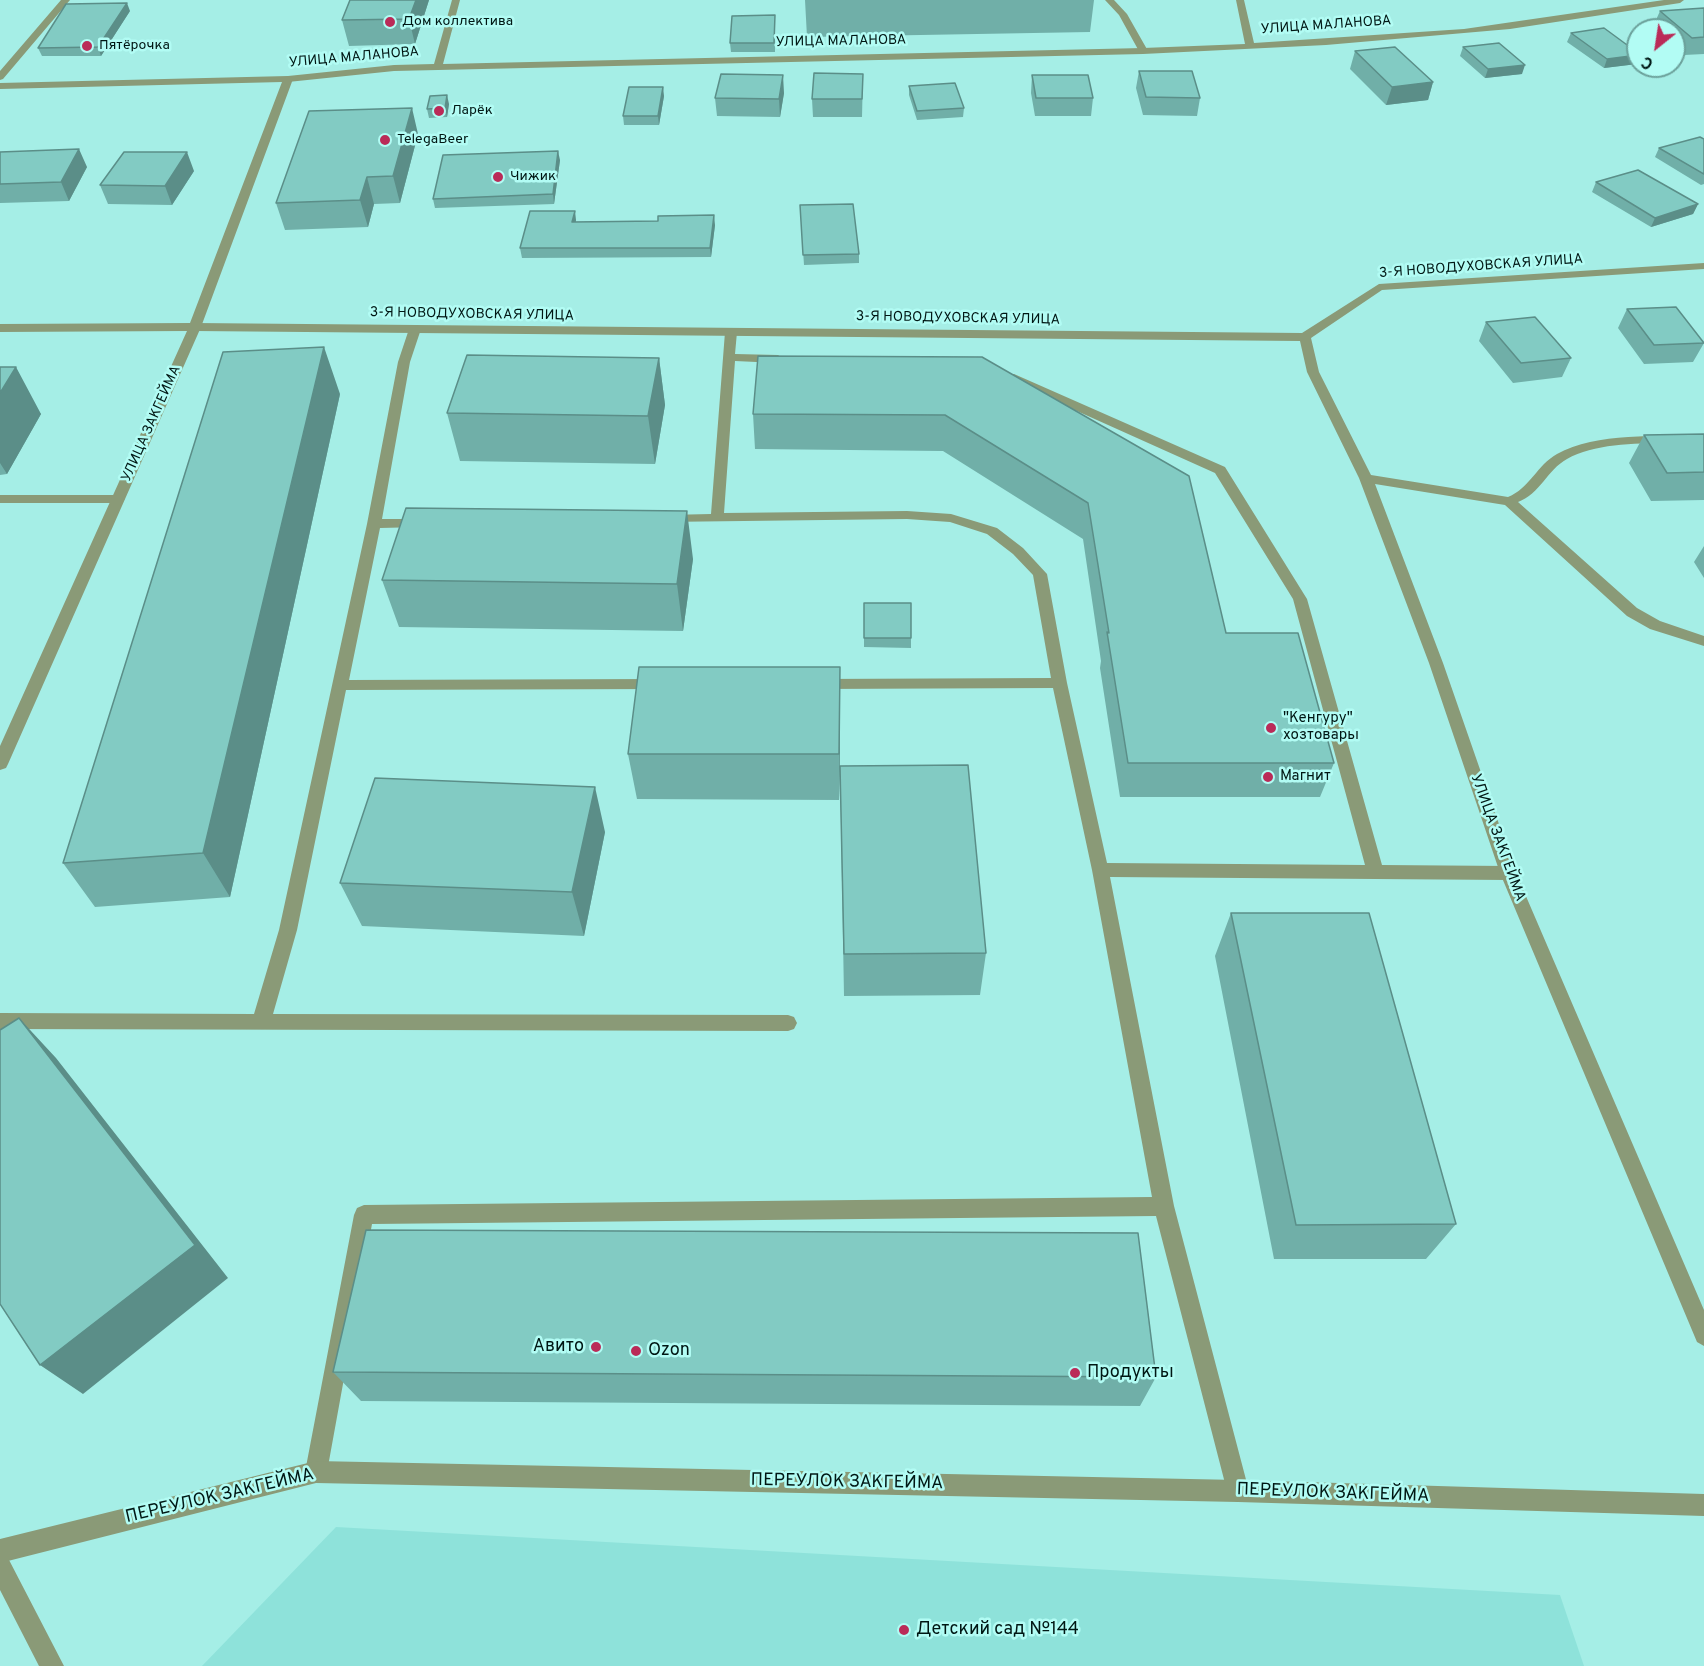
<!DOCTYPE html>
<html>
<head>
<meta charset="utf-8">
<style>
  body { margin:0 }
  #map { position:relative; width:1704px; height:1666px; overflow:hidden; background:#a5eee6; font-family:Overpass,sans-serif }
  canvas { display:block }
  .north { position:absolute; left:1626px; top:18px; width:60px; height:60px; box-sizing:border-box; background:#b2fcf4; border:2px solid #6ba09a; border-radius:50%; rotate:210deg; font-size:16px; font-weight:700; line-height:24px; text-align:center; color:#001714 }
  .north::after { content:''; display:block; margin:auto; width:21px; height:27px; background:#ba2b58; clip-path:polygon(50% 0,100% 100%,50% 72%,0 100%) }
</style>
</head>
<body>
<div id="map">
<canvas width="1704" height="1666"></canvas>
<div class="north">С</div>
</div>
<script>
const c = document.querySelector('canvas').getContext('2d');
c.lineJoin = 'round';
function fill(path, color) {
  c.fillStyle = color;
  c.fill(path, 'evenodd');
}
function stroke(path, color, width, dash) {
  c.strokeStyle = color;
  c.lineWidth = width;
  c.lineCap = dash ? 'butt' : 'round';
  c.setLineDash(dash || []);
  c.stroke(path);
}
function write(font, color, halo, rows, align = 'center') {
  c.font = font + ' Overpass,sans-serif';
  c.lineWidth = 5;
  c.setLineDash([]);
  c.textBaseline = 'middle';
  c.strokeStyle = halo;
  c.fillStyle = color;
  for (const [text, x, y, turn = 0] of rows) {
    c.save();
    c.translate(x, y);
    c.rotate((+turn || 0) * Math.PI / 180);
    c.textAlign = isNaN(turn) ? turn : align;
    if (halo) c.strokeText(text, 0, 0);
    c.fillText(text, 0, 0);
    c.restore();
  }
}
fill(new Path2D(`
  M 336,1527 L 1560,1595 L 1584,1666 L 202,1666 Z`), '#8ee2da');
fill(new Path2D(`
  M 1105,0 L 1114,0 L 1127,14 L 1148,51 L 1146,53 L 1140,53 L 1119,15 Z
  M 415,325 L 421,329 L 410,362 L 382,519 L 422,519 L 429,523 L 422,527 L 380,528 L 349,680 L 659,679 L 664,680 L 667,684 L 664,688 L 659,689 L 346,690 L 297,930 L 273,1014 L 788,1015 L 794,1017 L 797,1023 L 794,1029 L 788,1031 L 0,1029 L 0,1013 L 254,1014 L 279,930 L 367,524 L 398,362 L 409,329 Z
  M 731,328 L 737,332 L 735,354 L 778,355 L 784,359 L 778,363 L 735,361 L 724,513 L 907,511 L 951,514 L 997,528 L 1023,548 L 1047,574 L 1067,683 L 1107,863 L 1365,865 L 1293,599 L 1215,473 L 1010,381 L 1010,375 L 1014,374 L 1225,467 L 1307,599 L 1382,865 L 1508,866 L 1514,868 L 1516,873 L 1514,878 L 1508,880 L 1110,877 L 1174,1206 L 1249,1491 L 1246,1499 L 1238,1502 L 1230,1499 L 1227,1491 L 1156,1216 L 372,1224 L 327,1472 L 324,1480 L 316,1483 L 308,1480 L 305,1472 L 354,1215 L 357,1208 L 364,1205 L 1152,1197 L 1092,870 L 1053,688 L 817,689 L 812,688 L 809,684 L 812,680 L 817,679 L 1051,678 L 1033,575 L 1013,554 L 987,534 L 950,522 L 907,519 L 662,522 L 660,519 L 667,515 L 711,514 L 725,332 Z
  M 0,495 L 118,495 L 125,499 L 118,503 L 0,503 Z`), '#8a9a77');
fill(new Path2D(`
  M 61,0 L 70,0 L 3,79 L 0,80 L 0,71 Z
  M 452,0 L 460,0 L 443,64 L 1143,48 L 1245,44 L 1236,0 L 1244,0 L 1254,43 L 1464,29 L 1664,0 L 1684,0 L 1680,3 L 1510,29 L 1326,45 L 1143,54 L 394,71 L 288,82 L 283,79 L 288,76 L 394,65 L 434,64 Z
  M 1704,263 L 1704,269 L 1382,290 L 1311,338 L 1319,372 L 1371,475 L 1508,497 C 1530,488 1537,465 1557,454 C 1596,432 1659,437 1704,435 L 1704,443 C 1663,444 1603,439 1567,459 C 1547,470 1540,494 1518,502 L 1637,608 L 1660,621 L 1704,636 L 1704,646 L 1650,629 L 1627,616 L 1505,505 L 1375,484 L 1443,663 L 1516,873 L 1704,1310 L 1704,1346 L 1697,1342 L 1500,873 L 1429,663 L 1359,478 L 1307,372 L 1300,341 L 195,331 L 189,327 L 195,323 L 1302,333 L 1379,284 Z
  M 316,1461 L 1238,1480 L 1704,1494 L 1704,1516 L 1238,1502 L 316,1483 L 0,1563 L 0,1539 Z`), '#8a9a77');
fill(new Path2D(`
  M 288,76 L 293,79 L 201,327 L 8,764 L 6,768 L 0,770 L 0,746 L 187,331 L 0,332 L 0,324 L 190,323 L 282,82 L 0,89 L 0,83 Z
  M 0,1554 L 8,1558 L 64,1666 L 39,1666 L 0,1590 Z`), '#8a9a77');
fill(new Path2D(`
  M 350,0 L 429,0 L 415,44 L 349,46 L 342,20 Z
  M 805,0 L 1094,0 L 1090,32 L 807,37 Z
  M 1704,8 L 1704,54 L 1684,55 L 1674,47 L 1674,30 L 1654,30 L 1652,29 L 1660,11 Z
  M 130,11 L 101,56 L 42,56 L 38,48 Z
  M 775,15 L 775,52 L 731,52 L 730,43 Z
  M 1571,33 L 1637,64 L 1604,68 L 1567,42 Z
  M 1463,47 L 1522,74 L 1485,78 L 1460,56 Z
  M 1355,51 L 1433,82 L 1428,100 L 1386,105 L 1350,69 Z
  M 1139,71 L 1200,98 L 1197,116 L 1143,115 L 1136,88 Z
  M 863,74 L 862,117 L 813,117 L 812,99 Z
  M 1032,75 L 1093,98 L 1091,116 L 1035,116 L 1031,93 Z
  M 909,86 L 964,108 L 963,117 L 917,120 L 909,95 Z
  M 784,93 L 780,117 L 717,116 L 715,98 Z
  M 664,96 L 659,125 L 624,125 L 623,116 Z
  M 449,104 L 447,117 L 429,118 L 427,109 Z
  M 418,134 L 400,203 L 374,204 L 368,227 L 285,230 L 276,203 Z
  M 1704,139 L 1704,184 L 1701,185 L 1655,157 L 1659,148 Z
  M 0,152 L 87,167 L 69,201 L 0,203 Z
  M 560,160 L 554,204 L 435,208 L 433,199 Z
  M 194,171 L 172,205 L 108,204 L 100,185 Z
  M 1596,182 L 1698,204 L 1693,214 L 1651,227 L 1592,192 Z
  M 800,205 L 859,254 L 859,263 L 804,265 Z
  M 576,220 L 576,222 L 715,225 L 711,257 L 522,258 L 520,248 Z
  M 1627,309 L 1704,343 L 1693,362 L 1644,364 L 1618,328 Z
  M 1486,322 L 1571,358 L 1562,377 L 1513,383 L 1479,341 Z
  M 982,357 L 1226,633 L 1334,763 L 1320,797 L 1120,797 L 1100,668 L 1101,661 L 1083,539 L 943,451 L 755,449 L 753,414 Z
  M 659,358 L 665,405 L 655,464 L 460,461 L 447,413 Z
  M 0,367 L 41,414 L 7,474 L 0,475 Z
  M 340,394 L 230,897 L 95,907 L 63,863 Z
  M 1704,434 L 1704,500 L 1651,501 L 1629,463 L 1644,435 Z
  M 1704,546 L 1704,578 L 1694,562 Z
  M 693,559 L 683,631 L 399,627 L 382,580 Z
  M 864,603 L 911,638 L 911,648 L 864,647 Z
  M 840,667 L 840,766 L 986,953 L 980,995 L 844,996 L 840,769 L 839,800 L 637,799 L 628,754 Z
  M 605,832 L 584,936 L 362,926 L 340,883 Z
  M 1231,913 L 1456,1224 L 1426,1259 L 1274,1259 L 1215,956 Z
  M 333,1372 L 1156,1377 L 1140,1406 L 361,1401 Z`), '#70afa8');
fill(new Path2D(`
  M 416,0 L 429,0 L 415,44 L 409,19 Z
  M 127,3 L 130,11 L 101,56 L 98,47 Z
  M 1638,55 L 1637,64 L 1604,68 L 1607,59 Z
  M 1525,65 L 1522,74 L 1485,78 L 1488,69 Z
  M 783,75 L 784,93 L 780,117 L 779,99 Z
  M 1433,82 L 1428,100 L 1386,105 L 1392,87 Z
  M 663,87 L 664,96 L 659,125 L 658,116 Z
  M 447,95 L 449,104 L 447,117 L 445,108 Z
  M 412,108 L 418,134 L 400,203 L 393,176 Z
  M 79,149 L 87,167 L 69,201 L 61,182 Z
  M 558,151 L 560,160 L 554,204 L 553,194 Z
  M 187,152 L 194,171 L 172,205 L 165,186 Z
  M 367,177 L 374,204 L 368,227 L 360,200 Z
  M 1698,204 L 1693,214 L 1651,227 L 1655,218 Z
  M 575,211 L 576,220 L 574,231 L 572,222 Z
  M 714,215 L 715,225 L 711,257 L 710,248 Z
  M 324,347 L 340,394 L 230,897 L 203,853 Z
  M 659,358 L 665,405 L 655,464 L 648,416 Z
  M 16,367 L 41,414 L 7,474 L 0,463 L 0,393 Z
  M 687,511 L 693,559 L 683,631 L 677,584 Z
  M 840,667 L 840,713 L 839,800 L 839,754 Z
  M 595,787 L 605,832 L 584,936 L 572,892 Z
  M 19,1018 L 56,1058 L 228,1278 L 83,1394 L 40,1365 Z`), '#5b8e88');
const building = new Path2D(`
  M 350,0 L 416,0 L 409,19 L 342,20 Z
  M 127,3 L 98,47 L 38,48 L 66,4 Z
  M 1704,8 L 1704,37 L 1692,38 L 1660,11 Z
  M 775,15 L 774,43 L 730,43 L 732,16 Z
  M 1604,28 L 1638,53 L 1638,55 L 1607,59 L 1571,33 Z
  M 1499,43 L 1525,65 L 1488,69 L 1463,47 Z
  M 1395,47 L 1433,82 L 1392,87 L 1355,51 Z
  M 1139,71 L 1192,71 L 1200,98 L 1146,97 Z
  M 814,73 L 863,74 L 862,99 L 812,99 Z
  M 721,74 L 783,75 L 779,99 L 715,98 Z
  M 1032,75 L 1088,75 L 1093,98 L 1036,98 Z
  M 955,83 L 964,108 L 917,111 L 909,86 Z
  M 629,87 L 663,87 L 658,116 L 623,116 Z
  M 447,95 L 445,108 L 427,109 L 430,96 Z
  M 412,108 L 393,176 L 367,177 L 360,200 L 276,203 L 309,111 Z
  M 1700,137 L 1704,139 L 1704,174 L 1659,148 Z
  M 79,149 L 61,182 L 0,184 L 0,152 Z
  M 558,151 L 553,194 L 433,199 L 443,155 Z
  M 124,152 L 187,152 L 165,186 L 100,185 Z
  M 1638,170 L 1698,204 L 1655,218 L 1596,182 Z
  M 853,204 L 859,254 L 803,255 L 800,205 Z
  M 530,211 L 575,211 L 572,222 L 658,221 L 658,216 L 714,215 L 710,248 L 520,248 Z
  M 1676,307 L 1704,343 L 1654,345 L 1627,309 Z
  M 1535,317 L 1571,358 L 1521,363 L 1486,322 Z
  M 324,347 L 203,853 L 63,863 L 223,352 Z
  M 467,355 L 659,358 L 648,416 L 447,413 Z
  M 758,356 L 982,357 L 1189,476 L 1226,633 L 1298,633 L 1334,763 L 1128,763 L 1107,632 L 1109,633 L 1088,503 L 945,415 L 753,414 Z
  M 0,367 L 16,367 L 0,393 Z
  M 1704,434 L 1704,472 L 1667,473 L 1644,435 Z
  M 406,508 L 687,511 L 677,584 L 382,580 Z
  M 864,603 L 911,603 L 911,638 L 864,638 Z
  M 639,667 L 840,667 L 839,754 L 628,754 Z
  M 968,765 L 986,953 L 844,954 L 840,766 Z
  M 375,778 L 595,787 L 572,892 L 340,883 Z
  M 1231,913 L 1369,913 L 1456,1224 L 1296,1225 Z
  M 19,1018 L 195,1245 L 40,1365 L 0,1304 L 0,1030 Z
  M 366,1230 L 1138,1233 L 1156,1377 L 333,1372 Z`);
fill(building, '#82cbc3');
stroke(building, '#5b8e88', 1.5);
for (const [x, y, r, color] of [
  [390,22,6,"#ba2b58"],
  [87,46,6,"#ba2b58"],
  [439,111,6,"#ba2b58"],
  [385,140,6,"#ba2b58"],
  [498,177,6,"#ba2b58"],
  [1271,728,6,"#ba2b58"],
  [1268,777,6,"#ba2b58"],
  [596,1347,6,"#ba2b58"],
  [636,1351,6,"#ba2b58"],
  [1075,1373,6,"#ba2b58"],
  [904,1630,6,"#ba2b58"]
]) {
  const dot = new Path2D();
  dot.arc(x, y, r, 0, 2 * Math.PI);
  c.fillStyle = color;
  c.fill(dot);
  stroke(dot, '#b2fcf4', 2);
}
write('14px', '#001714', '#b2fcf4', [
  ["Дом коллектива",402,22],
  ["Пятёрочка",99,46],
  ["Ларёк",451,111],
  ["TelegaBeer",397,140],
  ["Чижик",510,177]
], 'left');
write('14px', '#001714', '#b2fcf4', [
  ["УЛИЦА МАЛАНОВА",1326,26,-4],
  ["УЛИЦА МАЛАНОВА",841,42,-1],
  ["УЛИЦА МАЛАНОВА",354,58,-5],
  ["3-Я НОВОДУХОВСКАЯ УЛИЦА",1481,267,-4],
  ["3-Я НОВОДУХОВСКАЯ УЛИЦА",472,315,1],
  ["3-Я НОВОДУХОВСКАЯ УЛИЦА",958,319,1],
  ["УЛИЦА ЗАКГЕЙМА",152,424,-66]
]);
write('15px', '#001714', '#b2fcf4', [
  ["\"Кенгуру\"",1283,719],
  ["хозтовары",1283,736],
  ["Магнит",1280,777]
], 'left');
write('15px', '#001714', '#b2fcf4', [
  ["УЛИЦА ЗАКГЕЙМА",1497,838,70]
]);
write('18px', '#001714', '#b2fcf4', [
  ["Авито",584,1347,"right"],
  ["Ozon",648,1351],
  ["Продукты",1087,1373],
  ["Детский сад №144",916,1630]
], 'left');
write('18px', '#001714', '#b2fcf4', [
  ["ПЕРЕУЛОК ЗАКГЕЙМА",847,1483,1],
  ["ПЕРЕУЛОК ЗАКГЕЙМА",1333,1494,2],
  ["ПЕРЕУЛОК ЗАКГЕЙМА",220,1497,-13]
]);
</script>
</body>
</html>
